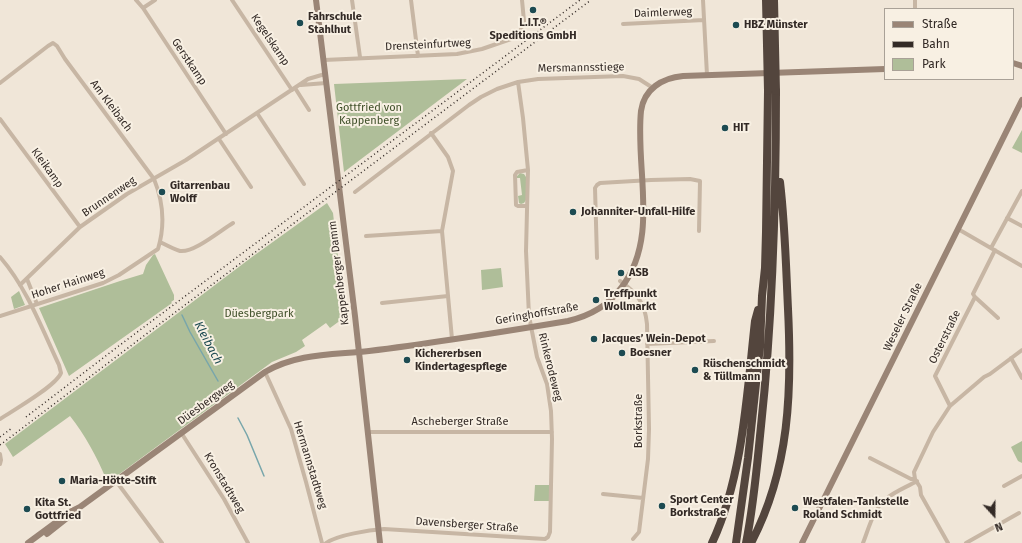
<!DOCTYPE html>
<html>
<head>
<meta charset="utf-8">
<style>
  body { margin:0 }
  #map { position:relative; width:1022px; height:543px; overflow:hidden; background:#f0e6d8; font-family:"Fira Sans",sans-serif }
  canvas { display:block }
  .legend { position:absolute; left:884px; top:8px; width:130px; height:72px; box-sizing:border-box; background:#f8f0e3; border:1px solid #a9a197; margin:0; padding:5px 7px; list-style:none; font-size:12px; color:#332a26 }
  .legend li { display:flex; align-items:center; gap:8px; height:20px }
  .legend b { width:20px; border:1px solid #a9a197 }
  .north { position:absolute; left:974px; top:495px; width:40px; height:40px; -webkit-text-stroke:3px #f8f0e3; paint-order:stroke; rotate:159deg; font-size:11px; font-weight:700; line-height:16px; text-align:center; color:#332a26 }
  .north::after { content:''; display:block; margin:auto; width:14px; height:18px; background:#332a26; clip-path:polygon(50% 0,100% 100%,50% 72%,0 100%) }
</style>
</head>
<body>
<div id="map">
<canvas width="1022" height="543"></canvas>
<ul class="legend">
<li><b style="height:5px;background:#9a8576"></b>Straße</li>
<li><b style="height:5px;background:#332a26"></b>Bahn</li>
<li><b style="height:11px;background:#afbe99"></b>Park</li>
</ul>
<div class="north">N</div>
</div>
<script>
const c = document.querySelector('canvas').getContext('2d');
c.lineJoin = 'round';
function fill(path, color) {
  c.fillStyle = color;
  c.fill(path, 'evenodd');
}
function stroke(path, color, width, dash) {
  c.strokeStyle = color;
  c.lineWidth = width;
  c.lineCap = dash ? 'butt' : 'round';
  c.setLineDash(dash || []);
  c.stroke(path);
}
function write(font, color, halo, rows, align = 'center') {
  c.font = font + ' "Fira Sans",sans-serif';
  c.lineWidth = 4;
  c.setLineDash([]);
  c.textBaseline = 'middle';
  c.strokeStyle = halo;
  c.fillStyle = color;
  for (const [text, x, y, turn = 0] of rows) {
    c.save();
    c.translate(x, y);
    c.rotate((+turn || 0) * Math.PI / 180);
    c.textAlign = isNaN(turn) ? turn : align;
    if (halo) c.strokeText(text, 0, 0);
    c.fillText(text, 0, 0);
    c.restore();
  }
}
fill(new Path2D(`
  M 467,79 L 344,172 L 334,84 Z
  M 1022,130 L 1022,153 L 1012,148 Z
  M 520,173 L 524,174 L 526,177 L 526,200 L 524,203 L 521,204 L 519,203 L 518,196 L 522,195 L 520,178 L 517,178 L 517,176 Z
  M 327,203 L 333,213 L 345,317 L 330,328 L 326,323 L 302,340 L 305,346 L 296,352 L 272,362 L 114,478 L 109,477 L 106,479 C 97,457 85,435 70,416 L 13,457 L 5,444 L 252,257 Z
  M 155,254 L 174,295 L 174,300 L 171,302 L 172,303 L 69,376 L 39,308 L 120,281 L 143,274 L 146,265 L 153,255 Z
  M 501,268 L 503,287 L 482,290 L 481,270 Z
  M 19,291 L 25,305 L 14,309 L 11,297 Z
  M 1022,441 L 1022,463 L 1018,461 L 1011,447 Z
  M 535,485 L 549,485 L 549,501 L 534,501 Z`), '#afbe99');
stroke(new Path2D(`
  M 182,315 L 190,332 L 218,381
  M 238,418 L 247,435 L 264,476`), '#78a6ab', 1.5);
stroke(new Path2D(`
  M 136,0 L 143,8 L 226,134
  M 232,0 L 292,90
  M 352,0 L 360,57
  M 411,0 L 418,56
  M 703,0 L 707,75
  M 143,8 L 155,0
  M 915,9 L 915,0
  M 623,24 L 704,20
  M 324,60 L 457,54 L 482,49 L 511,39 L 520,32 L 524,21 L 522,0
  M 0,83 L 48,46 L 53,43 L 57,46 L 65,59 L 154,179 C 163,201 165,226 158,249 L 119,275 L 103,283 L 0,316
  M 301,85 L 326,83
  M 295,88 L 309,110
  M 257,113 L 304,184
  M 0,119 L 80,227
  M 431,133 L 448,157 L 453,171 L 442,231 L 452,339
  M 219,139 L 251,187
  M 355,192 L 469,105 L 481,97 L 497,89 L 518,82 L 538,79 L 623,76 L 639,79 L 653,88
  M 527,206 L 518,206 L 516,205 L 515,175 L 517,172 L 528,170
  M 1007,218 L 1022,226
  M 958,229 L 1022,266
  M 366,236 L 442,231
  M 160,242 C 166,245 173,249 180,251 C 194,253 221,230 233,223
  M 991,248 L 1022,191
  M 0,257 C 27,288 42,329 59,365 L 61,373 C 56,386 14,410 0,419
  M 597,258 L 595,188 L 597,185 L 600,183 L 651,180 L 690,179 L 700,181 L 699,231
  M 27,279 L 37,304
  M 620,281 C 637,293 645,303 647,324 L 649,429 L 648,459 L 639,532 L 633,539
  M 20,285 L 80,227 L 127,194 L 186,160 L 308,79 L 325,74
  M 975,297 L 998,318
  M 382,303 L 448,296
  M 647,344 L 714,341
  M 1011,358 L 1022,378
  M 265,372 L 291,429 L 306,482 L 322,543
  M 950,406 L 935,376 L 975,297 L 973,294 L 995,250
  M 367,432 L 552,432
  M 182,434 L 224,499 L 248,543
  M 0,454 L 1,460 L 0,464
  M 870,458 L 911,479 L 915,479
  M 116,481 L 162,543
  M 1004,486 L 1022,476
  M 603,494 L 643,498
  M 326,543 C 337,535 370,530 384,529 L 545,539 L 548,537 L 550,532 L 552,439 L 551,411 L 547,384 L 537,357 L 529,316 L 526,251 L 528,170 L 523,118 L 518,82
  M 863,543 C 869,528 873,509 886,499 C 895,491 907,487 917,481
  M 948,543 L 921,495 L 920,487 L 915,479 L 914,472 L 933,432 L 950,406 L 984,377 L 990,374 L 1022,350
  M 966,543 L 1019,513`), '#c7b6a4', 4);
stroke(new Path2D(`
  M 316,0 L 355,316 L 380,543
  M 1013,63 L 1022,66
  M 47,534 L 76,511
  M 28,543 L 70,512 L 80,507 L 265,372 C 297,353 333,355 369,351 C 435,343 502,332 568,321 C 589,316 608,306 621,288 C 660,238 635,169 641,111 C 644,89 662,78 683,76 L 885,69
  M 802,543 L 1022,100`), '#9a8576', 6);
stroke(new Path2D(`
  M 712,543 C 743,477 747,393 755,321 L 758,310
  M 736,543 L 748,458 L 760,346 L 762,296 L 765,268 L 766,232 L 768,91
  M 746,543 C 754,504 757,465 761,426 C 773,314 776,203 776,91
  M 751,543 C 790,469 792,390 788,309 C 786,267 785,224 780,182`), '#53453d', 8);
stroke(new Path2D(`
  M 26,417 L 120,345 L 580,0
  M 0,437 L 12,428
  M 0,445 L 149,332 L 591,0`), '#332a26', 1.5, [1, 3]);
stroke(new Path2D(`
  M 766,0 L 768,91
  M 774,0 L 776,91`), '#53453d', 8);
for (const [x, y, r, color] of [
  [533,10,4,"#1d4b52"],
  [300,23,4,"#1d4b52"],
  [736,25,4,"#1d4b52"],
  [725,128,4,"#1d4b52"],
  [162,192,4,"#1d4b52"],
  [573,212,4,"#1d4b52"],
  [621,273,4,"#1d4b52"],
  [596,300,4,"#1d4b52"],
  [594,339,4,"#1d4b52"],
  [622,353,4,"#1d4b52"],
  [407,360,4,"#1d4b52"],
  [695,370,4,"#1d4b52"],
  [62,481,4,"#1d4b52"],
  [662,506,4,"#1d4b52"],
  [795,508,4,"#1d4b52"],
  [27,509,4,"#1d4b52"]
]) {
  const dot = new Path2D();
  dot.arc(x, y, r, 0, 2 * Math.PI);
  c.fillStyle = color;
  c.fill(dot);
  stroke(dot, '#f8f0e3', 1.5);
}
write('11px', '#332a26', '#f8f0e3', [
  ["Daimlerweg",663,13,-2],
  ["Kegelskamp",270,40,56],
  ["Drensteinfurtweg",428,45,-3],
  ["Gerstkamp",189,62,56],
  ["Mersmannsstiege",581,68,-1],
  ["Am Kleibach",111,106,53],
  ["Kleikamp",47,168,54],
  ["Brunnenweg",109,197,-34],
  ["Kappenberger Damm",339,273,-97],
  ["Hoher Hainweg",68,284,-18],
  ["Geringhoffstraße",537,314,-10],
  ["Weseler Straße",903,317,-64],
  ["Osterstraße",945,337,-64],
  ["Rinkerodeweg",550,367,76],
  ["Düesbergweg",206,403,-36],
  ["Borkstraße",639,421,-90],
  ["Ascheberger Straße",460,422],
  ["Hermannstadtweg",310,465,73],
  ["Kronstadtweg",224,483,59],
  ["Davensberger Straße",467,525,4]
]);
write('bold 11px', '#332a26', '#f8f0e3', [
  ["Fahrschule",308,17],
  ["Stahlhut",308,30],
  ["L.I.T.®",533,23,"center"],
  ["Speditions GmbH",533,36,"center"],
  ["HBZ Münster",744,25],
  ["HIT",733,128],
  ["Gitarrenbau",170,186],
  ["Wolff",170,199],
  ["Johanniter-Unfall-Hilfe",581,212],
  ["ASB",629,273],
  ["Treffpunkt",604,294],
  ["Wollmarkt",604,307],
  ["Jacques’ Wein-Depot",602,339],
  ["Boesner",630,353],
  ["Kichererbsen",415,354],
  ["Kindertagespflege",415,367],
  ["Rüschenschmidt",703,364],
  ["& Tüllmann",703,377],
  ["Maria-Hötte-Stift",70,481],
  ["Sport Center",670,500],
  ["Borkstraße",670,513],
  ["Westfalen-Tankstelle",803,502],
  ["Roland Schmidt",803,515],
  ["Kita St.",35,503],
  ["Gottfried",35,516]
], 'left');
write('11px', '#40502a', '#f8f0e3', [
  ["Gottfried von",369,108],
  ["Kappenberg",369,121],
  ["Düesbergpark",259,314]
]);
write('italic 12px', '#1d4b52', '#f8f0e3', [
  ["Kleibach",208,343,62]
]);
</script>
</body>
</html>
